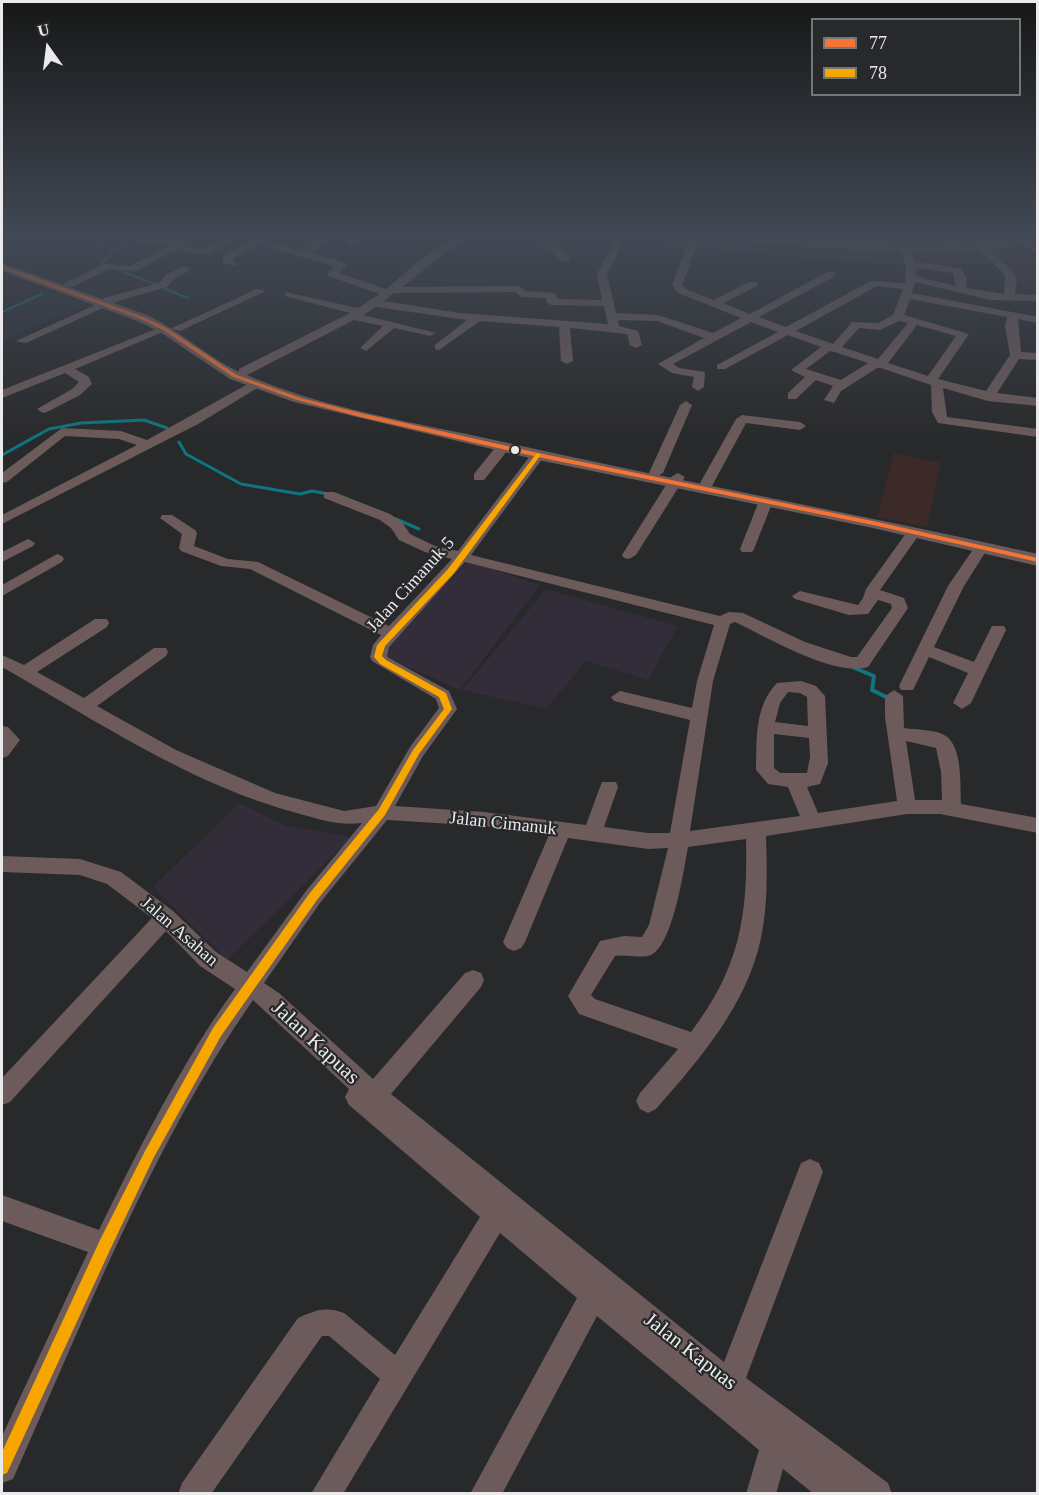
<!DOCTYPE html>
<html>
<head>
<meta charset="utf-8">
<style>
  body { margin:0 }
  #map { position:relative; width:1039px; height:1495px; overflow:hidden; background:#28292a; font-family:Georgia,serif }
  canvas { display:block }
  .frame { position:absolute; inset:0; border:3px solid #eaeaec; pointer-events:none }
  .legend { position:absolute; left:811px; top:18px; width:210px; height:78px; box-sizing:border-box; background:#27292b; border:2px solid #757678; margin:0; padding:8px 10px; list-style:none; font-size:18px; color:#eaeaec }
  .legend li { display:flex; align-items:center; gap:12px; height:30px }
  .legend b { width:30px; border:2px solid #757678 }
  .north { position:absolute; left:18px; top:18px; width:60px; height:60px; -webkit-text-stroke:4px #27292b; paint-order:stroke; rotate:346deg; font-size:16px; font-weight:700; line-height:24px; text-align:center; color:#eaeaec }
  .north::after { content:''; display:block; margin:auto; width:21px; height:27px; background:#eaeaec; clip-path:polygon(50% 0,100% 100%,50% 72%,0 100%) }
</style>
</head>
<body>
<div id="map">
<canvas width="1039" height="1495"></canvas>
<div class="frame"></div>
<ul class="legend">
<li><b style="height:8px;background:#f57335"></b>77</li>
<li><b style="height:8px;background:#f7a600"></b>78</li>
</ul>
<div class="north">U</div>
</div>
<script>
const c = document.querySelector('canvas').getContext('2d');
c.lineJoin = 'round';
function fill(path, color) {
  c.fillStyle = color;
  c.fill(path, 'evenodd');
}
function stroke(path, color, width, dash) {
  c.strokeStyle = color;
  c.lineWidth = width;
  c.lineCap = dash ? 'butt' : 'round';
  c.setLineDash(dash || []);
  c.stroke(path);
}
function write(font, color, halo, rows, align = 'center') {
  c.font = font + ' Georgia,serif';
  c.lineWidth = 4.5;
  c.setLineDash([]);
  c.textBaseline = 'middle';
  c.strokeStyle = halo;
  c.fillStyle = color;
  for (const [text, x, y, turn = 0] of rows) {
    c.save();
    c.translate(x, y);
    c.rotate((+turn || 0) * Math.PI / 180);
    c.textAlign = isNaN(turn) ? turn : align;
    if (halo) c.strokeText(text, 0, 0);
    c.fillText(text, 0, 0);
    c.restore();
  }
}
fill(new Path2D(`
  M 639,236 L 733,236 L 870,247 L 1019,244 L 1037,256 L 1037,297 L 998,262 L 931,266 L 852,262 L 692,247 Z
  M 741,236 L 1031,236 L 919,246 Z
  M 894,453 L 941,463 L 927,527 L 877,517 Z`), '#3b2a28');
fill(new Path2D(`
  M 47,292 L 83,304 L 2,342 L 2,314 Z`), '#2b2f36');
fill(new Path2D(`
  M 468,561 L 540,585 L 460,690 L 379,654 Z
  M 546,589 L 613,608 L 678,626 L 648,680 L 586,661 L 546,709 L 462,690 Z
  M 239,803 L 286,826 L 352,837 L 227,960 L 153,887 Z`), '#332c39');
stroke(new Path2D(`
  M 114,268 L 157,285
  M 93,271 L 132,236
  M 65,284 L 78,278
  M 163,288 L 188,298
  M 2,312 L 42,294`), '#0e7680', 2);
stroke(new Path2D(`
  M 179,442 L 186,454 L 241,484 L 300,494 L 312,491 L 328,494
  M 2,455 L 49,429 L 81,423 L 144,420 L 167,428
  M 396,519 L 419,529`), '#0e7680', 3);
stroke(new Path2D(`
  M 852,667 L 874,676 L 872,690 L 888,698`), '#0e7680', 4);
fill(new Path2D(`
  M 88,236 L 103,236 L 107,239 L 102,242 Z
  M 188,236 L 200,236 L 183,246 L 203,250 L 226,236 L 238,236 L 208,255 L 175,250 L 137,271 L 109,269 L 72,287 L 63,285 L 104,264 L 131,266 L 169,245 L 142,243 L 139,242 L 139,238 L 182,240 Z
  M 260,236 L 272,236 L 266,241 L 304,251 L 319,236 L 330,236 L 314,253 L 345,263 L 346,265 L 339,273 L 386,289 C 412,268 440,236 475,236 L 450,249 L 402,287 L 519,286 L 525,291 L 556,293 L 557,299 L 602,300 L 597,274 L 610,250 L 611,239 L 613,236 L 624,236 L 619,242 L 620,250 L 607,274 L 616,313 L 658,315 L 713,333 L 741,318 L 678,293 L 672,285 L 690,236 L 700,236 L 682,285 L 686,289 L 713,300 L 749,282 L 757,282 L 757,286 L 723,303 L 750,314 L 827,272 L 835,272 L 835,276 L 759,317 L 786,327 L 871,281 L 905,283 L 906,266 L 900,249 L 905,246 L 910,249 L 915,262 L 961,268 L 967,279 L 966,288 L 1004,294 L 1005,275 L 974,245 L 982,243 L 1015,274 L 1017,279 L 1015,294 L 1038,295 L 1038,301 L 990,300 L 915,282 L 912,293 L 1038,317 L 1038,323 L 1018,319 L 1021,352 L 1038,353 L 1038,360 L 1019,359 L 997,393 L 1038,398 L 1038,406 L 988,401 L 943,388 L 947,417 L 1038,429 L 1038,437 L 938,423 L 932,412 L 931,385 L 881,368 L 877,368 L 841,391 L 834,403 L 824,400 L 833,386 L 816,380 L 796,399 L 788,399 L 788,393 L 805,377 L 791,370 L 821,347 L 788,335 L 725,369 L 717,369 L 717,365 L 778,332 L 751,322 L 673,364 L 679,368 L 705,372 L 704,387 L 698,391 L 692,387 L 694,377 L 672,373 L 658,364 L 704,338 L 657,321 L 618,320 L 619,326 L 638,331 L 642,345 L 636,348 L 630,345 L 627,334 L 570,328 L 573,361 L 567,364 L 561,361 L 559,327 L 480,321 L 439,350 L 435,349 L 435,345 L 467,320 L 376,307 L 363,315 L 436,333 L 430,336 L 394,328 L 366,351 L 360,348 L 383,326 L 354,320 L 247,375 L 239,375 L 239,369 L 350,313 L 285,296 L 285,292 L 358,308 L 380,294 L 328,276 L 327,274 L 334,266 L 259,245 L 232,259 L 237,264 L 236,266 L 223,263 L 223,256 ZM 916,268 L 953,273 L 956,286 L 916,276 ZM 877,286 L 903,289 L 893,315 L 878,323 L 852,322 L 833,344 L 796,331 ZM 515,292 L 521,297 L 546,298 L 546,302 L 551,305 L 604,306 L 608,324 L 460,313 L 384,301 L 394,293 ZM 910,299 L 1007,317 L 1005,326 L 1010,355 L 986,391 L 938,379 L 969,334 L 904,315 ZM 899,321 L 908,323 L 878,359 L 842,347 L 859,328 L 880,330 ZM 917,325 L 956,336 L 928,376 L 888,363 ZM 830,351 L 835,352 L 868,363 L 841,380 L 806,369 Z
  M 352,236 L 363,236 L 354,245 L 348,245 L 346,243 Z
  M 537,236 L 548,236 L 569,257 L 569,261 L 561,261 Z
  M 876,236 L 886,236 L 889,250 L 883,250 Z
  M 937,236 L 948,236 L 961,247 L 953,249 Z
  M 1021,239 L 1027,239 L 1038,247 L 1038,255 L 1021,243 Z
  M 185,266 L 190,269 L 189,271 L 175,278 L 167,287 L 118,301 L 26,343 L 16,341 L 104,301 L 104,298 L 159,283 L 167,274 Z
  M 257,289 L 266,291 L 180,331 L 170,329 L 75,369 L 89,377 L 92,384 L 80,395 L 47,412 L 43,413 L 37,409 L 72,389 L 79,382 L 65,373 L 2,398 L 2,390 L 161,327 L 170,329 Z
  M 255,380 L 261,384 L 259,387 L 198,424 L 2,524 L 2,515 L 137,445 L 119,439 L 65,436 L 7,482 L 2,483 L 2,473 L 62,428 L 121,431 L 147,440 Z
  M 686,401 L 692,405 L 663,473 L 656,477 L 651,476 L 649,473 L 680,405 Z
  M 742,415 L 800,422 L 806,426 L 800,430 L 746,423 L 712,486 L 702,486 L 700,483 L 736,419 Z
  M 503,443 L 508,444 L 508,450 L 484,480 L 474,480 L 474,474 L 498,444 Z
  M 538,451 L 545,455 L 471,555 L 720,616 L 729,612 L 743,613 L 805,642 L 851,657 L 857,657 L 892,608 L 891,604 L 878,600 L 868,614 L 849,615 L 795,599 L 792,596 L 800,591 L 858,605 L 863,598 L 866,589 L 909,529 L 919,529 L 921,532 L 880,590 L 904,598 L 908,608 L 868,667 C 833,677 767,637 735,622 L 730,624 L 713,681 L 690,831 L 800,816 L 788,787 L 768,784 L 756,770 C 757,739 754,707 777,683 L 801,681 L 816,686 L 825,696 L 828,763 L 820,784 L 807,787 L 818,813 L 897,801 L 885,717 L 885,696 L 894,690 L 903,696 L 904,728 C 916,730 936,729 946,736 C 963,748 960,786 961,804 L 1038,818 L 1038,833 L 940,814 L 907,814 L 766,836 C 767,870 768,904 761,938 C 747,1005 700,1059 656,1109 L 648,1113 L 640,1109 L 636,1101 L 640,1093 L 678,1049 L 579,1014 L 568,996 L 600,941 L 624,936 L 642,937 L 649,925 L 668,848 L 648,849 L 568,838 L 525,942 L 521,948 L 514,951 L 507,948 L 503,942 L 549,835 L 484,826 L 387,820 L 320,903 L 264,983 L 279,993 L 373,1079 L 465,973 L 473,970 L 481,973 L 484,980 L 481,987 L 391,1094 L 724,1362 L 801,1163 L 810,1159 L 819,1163 L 823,1172 L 746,1378 L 888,1483 L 892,1494 L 814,1494 L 783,1469 L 776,1494 L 746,1494 L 759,1450 L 597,1316 L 502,1494 L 470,1494 L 577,1298 L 500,1233 L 343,1494 L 311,1494 L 380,1379 L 329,1336 L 322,1336 L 211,1494 L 178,1494 L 182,1483 L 298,1318 C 315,1310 326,1306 344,1313 L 395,1355 L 480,1217 L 349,1105 L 345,1097 L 349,1089 L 253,1000 C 153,1143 84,1320 13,1479 L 2,1483 L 2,1436 L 88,1252 L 2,1221 L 2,1195 L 99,1230 C 140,1147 181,1063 235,989 L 200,966 L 166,931 L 10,1102 L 2,1105 L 2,1078 L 152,918 L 107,884 L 80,875 L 2,872 L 2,856 L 80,859 L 121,872 L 173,911 L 216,952 L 247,972 L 306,891 L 362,823 C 340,826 322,820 300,814 C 193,786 97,721 2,667 L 2,655 L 24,665 L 95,619 L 107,619 L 109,623 L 107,627 L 37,672 L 84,698 L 154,648 L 166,648 L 168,652 L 166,656 L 97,706 L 176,750 L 275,793 L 344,811 L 376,806 L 410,747 L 439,708 L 436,699 L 372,661 L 370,657 L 373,645 L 381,635 L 250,569 L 221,566 L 181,551 L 179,548 L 182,534 L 160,518 L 162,515 L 172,515 L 195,530 L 197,533 L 194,546 L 228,559 L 258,562 L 389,626 L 452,559 L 425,552 L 399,540 L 391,528 L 380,520 L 324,498 L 324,492 L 334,492 L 390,514 L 402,522 L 410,534 L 435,546 L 458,551 L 533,452 ZM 465,562 L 714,625 L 697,681 L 692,708 L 620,691 L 611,697 L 614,701 L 690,720 L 670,833 L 648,833 L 604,827 L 618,787 L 616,782 L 602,782 L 600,787 L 586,825 L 484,812 L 395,806 L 423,756 L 457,709 L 449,691 L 389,658 L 387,656 L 389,647 ZM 788,692 L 800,693 L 807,697 L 808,726 L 775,722 L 780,703 ZM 774,734 L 809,738 L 810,757 L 807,773 L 780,773 L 774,768 ZM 906,741 L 936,748 L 941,772 L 942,800 L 915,800 ZM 746,839 C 748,917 739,969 691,1032 L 595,999 L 591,995 L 615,956 C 626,954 641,959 651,955 C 673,945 684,869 688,847 Z
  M 678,473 L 685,477 L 636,555 L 629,559 L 624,558 L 622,555 L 671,477 Z
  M 766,497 L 773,501 L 754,549 L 752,552 L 742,552 L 740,549 L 759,501 Z
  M 28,539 L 35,543 L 33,546 L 2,562 L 2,552 Z
  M 981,544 L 988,548 L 964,586 L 934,647 L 974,662 L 992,626 L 1004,626 L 1006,630 L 971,703 L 962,709 L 953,703 L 968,673 L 929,657 L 913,690 L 901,690 L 899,686 L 948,586 L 976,545 Z
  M 57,554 L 62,556 L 64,559 L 62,562 L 2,596 L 2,585 Z
  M 2,726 L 8,727 L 20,740 L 8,756 L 2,758 Z`), '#6c5b5a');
fill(new Path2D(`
  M 731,236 L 915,244 L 974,242 L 1038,236 L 1038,241 C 1011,249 983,249 956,250 C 883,254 810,247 737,240 Z
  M 2,263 L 147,315 C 181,331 211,360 242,373 C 323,409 414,422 499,441 C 678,481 858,514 1038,554 L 1038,566 L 873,528 L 538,460 L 294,402 L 230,379 L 160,332 L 137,321 L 2,271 Z`), '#6c5b59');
fill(new Path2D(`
  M 2,265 L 144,317 L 167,328 L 237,375 L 301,398 L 361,413 L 538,453 L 873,521 L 1038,558 L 1038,562 L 873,525 L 538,457 L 360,417 L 297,400 L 233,377 L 163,330 L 140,319 L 2,269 Z`), '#f57335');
fill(new Path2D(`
  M 538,453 L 540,454 L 540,456 L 454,573 L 385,646 L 382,656 L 386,660 L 446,693 L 452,709 L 419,754 L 385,815 L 317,900 L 221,1036 L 153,1159 L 110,1250 L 7,1473 L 2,1475 L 2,1452 L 100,1240 L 145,1151 L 213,1028 L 309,894 L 379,809 L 413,750 L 444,709 L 439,697 L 380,664 L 374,657 L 377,645 L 448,569 L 536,454 Z`), '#f7a600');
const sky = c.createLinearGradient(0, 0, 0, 446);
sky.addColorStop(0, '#161717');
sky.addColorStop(0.53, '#424955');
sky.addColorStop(1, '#42495500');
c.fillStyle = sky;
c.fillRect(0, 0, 1039, 446);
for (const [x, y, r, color] of [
  [515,450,5,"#eaeaec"]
]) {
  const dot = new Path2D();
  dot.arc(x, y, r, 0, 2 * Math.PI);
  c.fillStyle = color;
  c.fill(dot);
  stroke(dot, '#27292b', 2);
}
write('18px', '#eaeaec', '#27292b', [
  ["Jalan Cimanuk 5",411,585,-48],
  ["Jalan Cimanuk",503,824,6],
  ["Jalan Asahan",179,932,41]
]);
write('21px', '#eaeaec', '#27292b', [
  ["Jalan Kapuas",315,1043,43],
  ["Jalan Kapuas",690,1352,38]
]);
</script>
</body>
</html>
